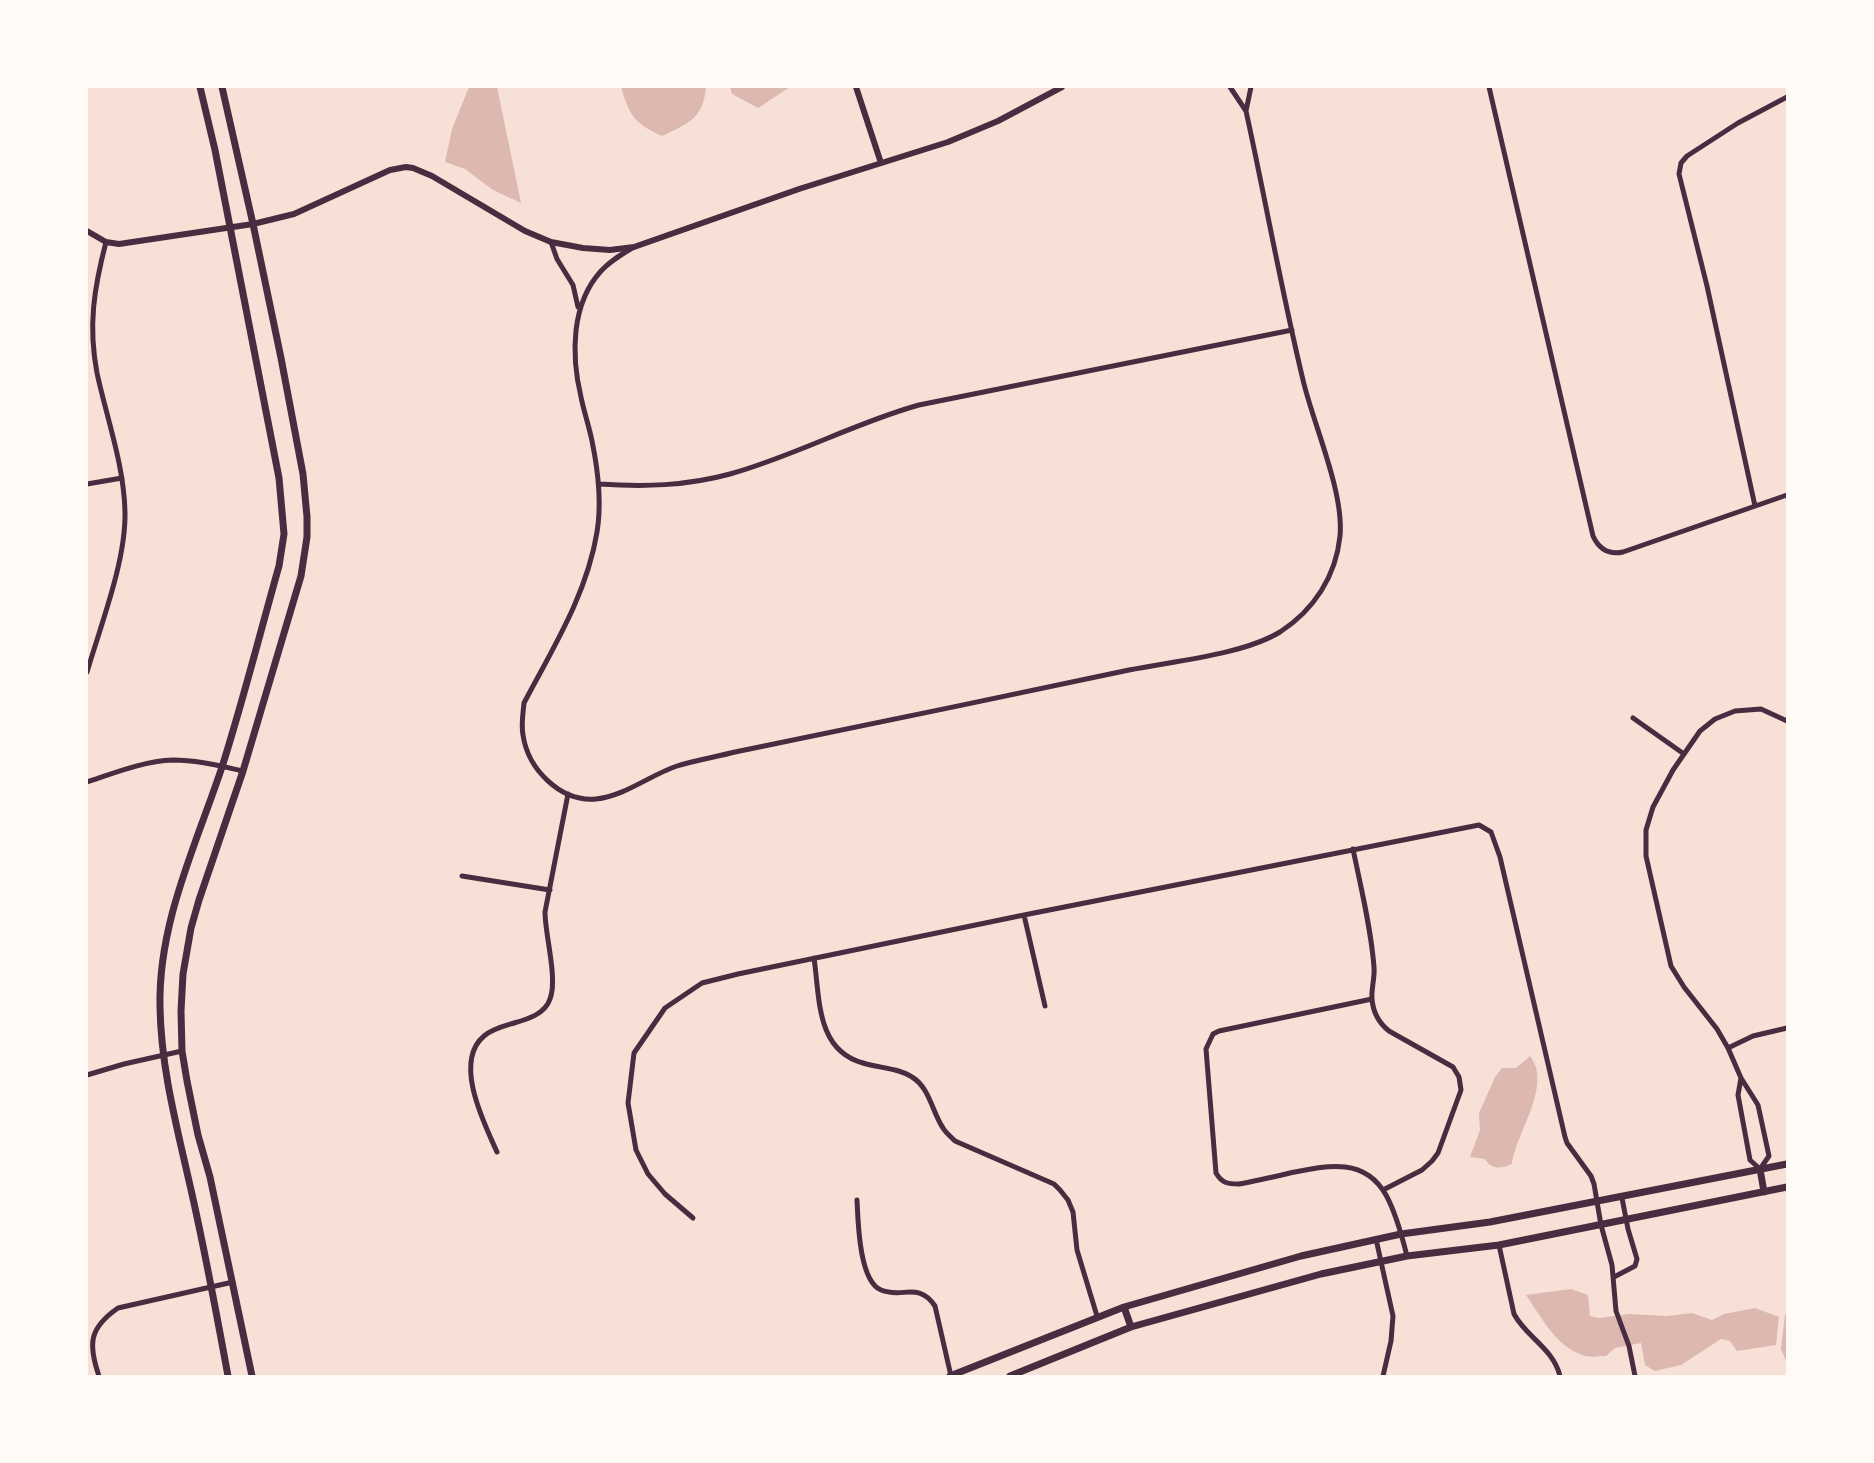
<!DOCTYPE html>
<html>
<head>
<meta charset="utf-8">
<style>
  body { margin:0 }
  #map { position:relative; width:1874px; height:1463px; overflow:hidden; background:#f7e1d7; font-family:Montserrat,sans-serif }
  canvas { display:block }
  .frame { position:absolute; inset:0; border:88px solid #fffaf5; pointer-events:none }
</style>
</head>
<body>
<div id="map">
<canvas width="1874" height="1463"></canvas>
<div class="frame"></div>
</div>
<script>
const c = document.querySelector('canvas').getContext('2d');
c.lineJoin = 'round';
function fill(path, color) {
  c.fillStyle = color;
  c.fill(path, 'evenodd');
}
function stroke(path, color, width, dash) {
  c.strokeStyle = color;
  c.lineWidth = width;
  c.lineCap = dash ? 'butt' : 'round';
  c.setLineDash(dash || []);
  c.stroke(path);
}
fill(new Path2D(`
  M 469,87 L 497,87 L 521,203 L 493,190 L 465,169 L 445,162 L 452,129 Z
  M 621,87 L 706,87 C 703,119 689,123 662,136 C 635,124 629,115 621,87 Z
  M 730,87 L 790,87 L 758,108 L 732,94 Z
  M 1530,1056 C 1553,1085 1516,1133 1512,1164 C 1501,1169 1492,1170 1485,1159 L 1470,1157 L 1480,1130 L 1479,1113 L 1495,1077 L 1502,1068 L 1516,1068 Z
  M 1571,1289 L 1588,1295 L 1590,1316 L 1599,1318 L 1629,1314 L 1667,1316 L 1692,1313 L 1712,1320 L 1724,1314 L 1755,1308 L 1779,1317 L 1776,1345 L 1737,1351 L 1730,1341 L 1721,1339 L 1681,1365 L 1655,1371 L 1645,1365 L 1641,1343 L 1615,1348 L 1606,1356 C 1599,1356 1589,1358 1582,1355 C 1556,1346 1541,1317 1526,1295 Z
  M 1785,1314 L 1787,1315 L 1787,1363 L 1781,1349 Z`), '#dcb8b0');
stroke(new Path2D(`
  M 1489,87 L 1593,536 C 1599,549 1609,555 1623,552 L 1787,495
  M 1246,111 L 1251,87
  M 551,242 L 557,259 L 573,285 L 578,307
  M 634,247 C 622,254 610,261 601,271 C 571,304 571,355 581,397 C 584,412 589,426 592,441 C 598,470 602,502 597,532 C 587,594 553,648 524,703 C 523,714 521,724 523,735 C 528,769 560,802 596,799 C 625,796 650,775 677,766 C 696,760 716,757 735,752 C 866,725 998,698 1129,670 C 1173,661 1242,655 1280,632 C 1314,610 1336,576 1340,536 C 1344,493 1315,428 1304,384 C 1282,294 1266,202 1246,111 L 1230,87
  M 87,484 L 122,478
  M 599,484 C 644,487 686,486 730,474 C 795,456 854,423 919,405 L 1292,330
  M 1755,506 L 1707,286 L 1679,174 L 1681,163 L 1687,156 L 1738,123 L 1787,97
  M 87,672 C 101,624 126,561 125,512 C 124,465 107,419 97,373 C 88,326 94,288 106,242
  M 1633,718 L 1684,754
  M 87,782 C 114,773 144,761 173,760 C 197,760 220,766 243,771
  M 1353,849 C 1361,888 1371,928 1374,967 C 1375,978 1371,989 1372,999 C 1373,1012 1379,1023 1389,1031 L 1453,1067 L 1459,1077 L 1461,1090 L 1438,1153 L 1432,1161 L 1422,1170 L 1383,1190
  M 462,876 L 550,890
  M 1024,915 L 1045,1006
  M 814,958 C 820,999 816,1050 863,1063 C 879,1068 899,1068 912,1077 C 930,1088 932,1112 943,1128 C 946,1133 951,1137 955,1141 L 1054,1184 L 1060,1190 L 1068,1200 L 1073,1212 L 1077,1250 L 1097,1316
  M 1372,999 L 1219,1031 L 1213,1034 L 1206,1049 L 1216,1173 C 1222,1183 1227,1184 1239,1184 C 1256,1181 1273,1177 1290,1173 C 1325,1166 1364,1156 1386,1195 C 1396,1213 1402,1236 1407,1256
  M 1728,1048 L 1753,1036 L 1787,1028
  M 87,1075 L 124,1064 L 182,1051
  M 1741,1078 L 1738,1095 L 1750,1160 L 1760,1169 L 1769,1156 L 1758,1105 L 1741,1078 L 1728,1048 L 1717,1029 L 1684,987 L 1671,966 L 1646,856 L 1646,830 L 1653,807 L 1673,770 L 1700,731 L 1715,719 L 1735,711 L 1761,709 L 1787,721
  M 497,1152 C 484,1123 453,1062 484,1036 C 492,1029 504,1026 514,1023 C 528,1019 545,1014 550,999 C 558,979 545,935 545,912 L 568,794
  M 857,1200 C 858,1221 859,1281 881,1290 C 902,1299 918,1281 935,1306 L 951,1376
  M 693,1218 L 665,1194 L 648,1174 L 636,1150 L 628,1103 L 634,1053 L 665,1008 L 702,983 L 738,974 L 1024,915 L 1479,825 L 1491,832 L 1500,857 L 1565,1137 L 1567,1143 L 1591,1176 L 1594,1184 L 1601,1225 L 1612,1265 L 1616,1311 L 1629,1346 L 1635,1376
  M 1376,1239 L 1393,1316 L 1391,1341 L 1383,1376
  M 1499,1245 L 1514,1314 C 1526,1337 1553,1348 1560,1376
  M 1614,1277 L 1635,1266 L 1637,1259 L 1628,1229 L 1622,1198
  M 99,1376 C 88,1344 89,1328 118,1308 L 233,1282`), '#4a2c40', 5);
stroke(new Path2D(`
  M 856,87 L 881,163
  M 87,231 L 106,242 L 119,244 L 253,224 L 294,214 L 390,170 L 406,167 L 413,168 L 432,176 L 525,231 L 551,242 L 583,248 L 610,250 L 634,247 L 799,189 L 948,142 L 998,121 L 1062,87`), '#4a2c40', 6);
stroke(new Path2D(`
  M 200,87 L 215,150 L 279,478 L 284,534 L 279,566 C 260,633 243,701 222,767 C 196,845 158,923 160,1007 C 161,1067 176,1123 189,1181 C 204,1245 216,1311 228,1376
  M 222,87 L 253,224 L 281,358 L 303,474 L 307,517 L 307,537 L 301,576 L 243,771 L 199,900 L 191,928 L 183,974 L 181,1011 L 182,1051 L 187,1081 L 198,1135 L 210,1177 L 252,1376
  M 1760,1169 L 1764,1192
  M 1124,1307 L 1131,1327
  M 950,1376 L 1124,1307 L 1301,1256 L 1401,1234 L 1490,1222 L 1787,1164
  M 1010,1376 L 1131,1327 L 1321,1274 L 1407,1256 L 1499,1245 L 1787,1187`), '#4a2c40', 7);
</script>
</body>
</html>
